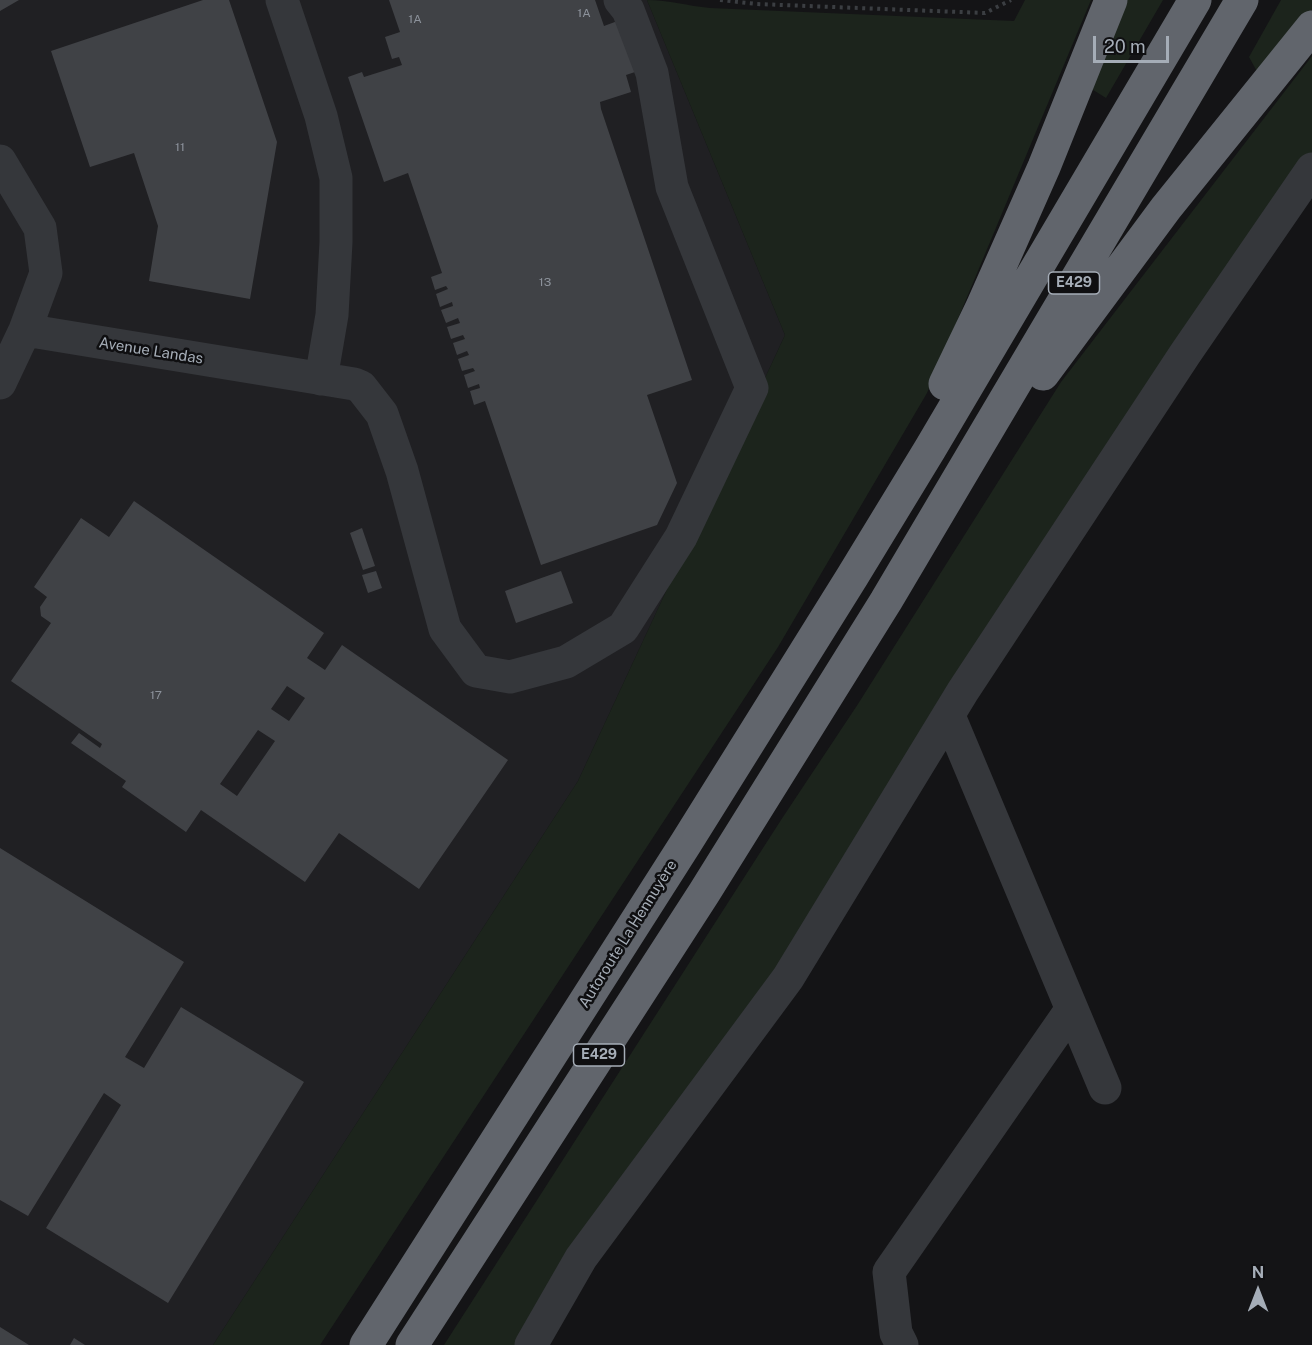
<!DOCTYPE html>
<html>
<head>
<meta charset="utf-8">
<style>
  body { margin:0 }
  #map { position:relative; width:1312px; height:1345px; overflow:hidden; background:#141416; font-family:"Public Sans",sans-serif }
  canvas { display:block }
  .north { position:absolute; left:1228px; top:1261px; width:60px; height:60px; -webkit-text-stroke:4px #0f0f11; paint-order:stroke; rotate:0deg; font-size:16px; font-weight:700; line-height:24px; text-align:center; color:#a5adb7 }
  .north::after { content:''; display:block; margin:auto; width:21px; height:27px; background:#a5adb7; clip-path:polygon(50% 0,100% 100%,50% 72%,0 100%) }
  .scale { position:absolute; left:1093px; top:36px; width:76px; height:27px; box-sizing:border-box; border:3px solid #a5adb7; border-top:0; padding-left:8px; font-size:18px; line-height:21px; white-space:nowrap; color:#a5adb7; -webkit-text-stroke:4px #0f0f11; paint-order:stroke }
</style>
</head>
<body>
<div id="map">
<canvas width="1312" height="1345"></canvas>
<div class="north">N</div>
<div class="scale">20 m</div>
</div>
<script>
const c = document.querySelector('canvas').getContext('2d');
c.lineJoin = 'round';
function fill(path, color) {
  c.fillStyle = color;
  c.fill(path, 'evenodd');
}
function stroke(path, color, width, dash) {
  c.strokeStyle = color;
  c.lineWidth = width;
  c.lineCap = dash ? 'butt' : 'round';
  c.setLineDash(dash || []);
  c.stroke(path);
}
function write(font, color, halo, rows, align = 'center') {
  c.font = font + ' "Public Sans",sans-serif';
  c.lineWidth = 5;
  c.setLineDash([]);
  c.textBaseline = 'middle';
  c.strokeStyle = halo;
  c.fillStyle = color;
  for (const [text, x, y, turn = 0] of rows) {
    c.save();
    c.translate(x, y);
    c.rotate((+turn || 0) * Math.PI / 180);
    c.textAlign = isNaN(turn) ? turn : align;
    if (halo) c.strokeText(text, 0, 0);
    c.fillText(text, 0, 0);
    c.restore();
  }
}
fill(new Path2D(`
  M 0,0 L 647,0 L 785,335 L 578,781 L 213,1345 L 0,1345 Z`), '#202023');
fill(new Path2D(`
  M 647,0 C 669,0 688,6 710,8 L 1014,21 L 1025,0 L 1091,0 L 927,393 L 778,647 L 320,1345 L 213,1345 L 578,781 L 785,335 Z
  M 1126,0 L 1163,0 L 1106,98 L 1090,88 Z
  M 1281,0 L 1312,0 L 1312,10 L 1260,77 L 1249,57 Z
  M 1312,56 L 1312,154 L 797,943 L 521,1345 L 444,1345 L 781,820 L 858,704 L 1061,382 Z`), '#1c241c');
fill(new Path2D(`
  M 0,0 L 19,0 L 0,11 Z
  M 203,0 L 229,0 L 277,142 L 250,299 L 149,281 L 158,226 L 134,153 L 90,167 L 51,51 Z
  M 389,0 L 595,0 L 604,26 L 623,19 L 641,70 L 626,75 L 631,92 L 600,102 L 601,109 L 692,380 L 647,395 L 677,483 L 657,525 L 541,565 L 485,401 L 474,405 L 470,391 L 480,388 L 479,384 L 468,388 L 464,375 L 475,371 L 473,368 L 462,371 L 458,359 L 469,355 L 467,351 L 457,355 L 453,343 L 465,339 L 463,335 L 451,339 L 447,327 L 460,323 L 458,318 L 446,323 L 441,310 L 453,306 L 452,302 L 440,307 L 436,294 L 448,289 L 446,286 L 435,290 L 431,277 L 442,273 L 408,173 L 384,182 L 348,77 L 362,72 L 364,77 L 402,65 L 399,57 L 392,59 L 385,37 L 400,32 Z
  M 134,501 L 324,633 L 307,658 L 325,670 L 342,645 L 508,760 L 419,889 L 339,833 L 305,882 L 201,810 L 186,832 L 122,787 L 126,781 L 71,743 L 79,733 L 100,748 L 102,744 L 11,681 L 51,623 L 41,616 L 40,607 L 47,597 L 34,587 L 55,556 L 81,518 L 109,537 ZM 287,686 L 305,698 L 289,721 L 271,709 ZM 258,730 L 275,741 L 237,796 L 220,784 Z
  M 362,528 L 375,566 L 363,570 L 350,533 Z
  M 376,571 L 382,588 L 368,593 L 362,575 Z
  M 561,571 L 573,603 L 516,623 L 505,591 Z
  M 0,848 L 184,962 L 125,1057 L 144,1068 L 181,1007 L 304,1082 L 168,1303 L 46,1228 L 121,1105 L 104,1093 L 28,1216 L 0,1200 Z
  M 0,1327 L 29,1345 L 0,1345 Z
  M 74,1338 L 85,1345 L 70,1345 Z`), '#404246');
stroke(new Path2D(`
  M 720,0 L 757,4 L 985,13 L 1011,0`), '#3b3e42', 4, [3, 4.5]);
stroke(new Path2D(`
  M 282,0 L 321,116 L 336,178 L 336,242 L 332,315 L 321,379
  M 0,161 L 40,228 L 46,273 L 25,330 L 0,383
  M 25,330 L 354,384 L 361,387 L 382,414 L 402,471 L 445,629 L 476,671 L 510,677 L 566,662 L 623,628 L 681,537 L 752,388 L 672,187 L 652,73 L 628,10 L 620,0
  M 949,716 L 1105,1088
  M 531,1345 L 581,1258 L 788,978 L 963,691 L 1185,354 L 1312,169
  M 902,1345 L 896,1333 L 889,1272 L 1071,1010`), '#35373b', 33);
stroke(new Path2D(`
  M 1043,374 L 1166,208 L 1312,27
  M 945,384 L 982,307 L 1044,167 L 1111,0
  M 366,1345 L 686,843 L 852,577 L 930,449 L 1195,0
  M 412,1345 L 704,893 L 886,601 L 1242,0`), '#61656c', 33);
write('12px', '#8c929b', null, [
  ["1A",584,13],
  ["1A",415,19],
  ["11",180,147],
  ["13",545,282],
  ["17",156,695]
]);
for (const [x, y, w] of [
  [1074,283,51],
  [599,1055,51]
]) {
  const box = new Path2D();
  box.roundRect(x - w / 2, y - 11, w, 22, 4.5);
  c.fillStyle = '#0f0f11';
  c.fill(box);
  stroke(box, '#a5adb7', 1.5);
}
write('bold 14px', '#a5adb7', null, [
  ["E429",1074,283],
  ["E429",599,1055]
]);
write('15px', '#a5adb7', '#0f0f11', [
  ["Avenue Landas",151,351,9],
  ["Autoroute La Hennuyère",628,934,-58]
]);
</script>
</body>
</html>
